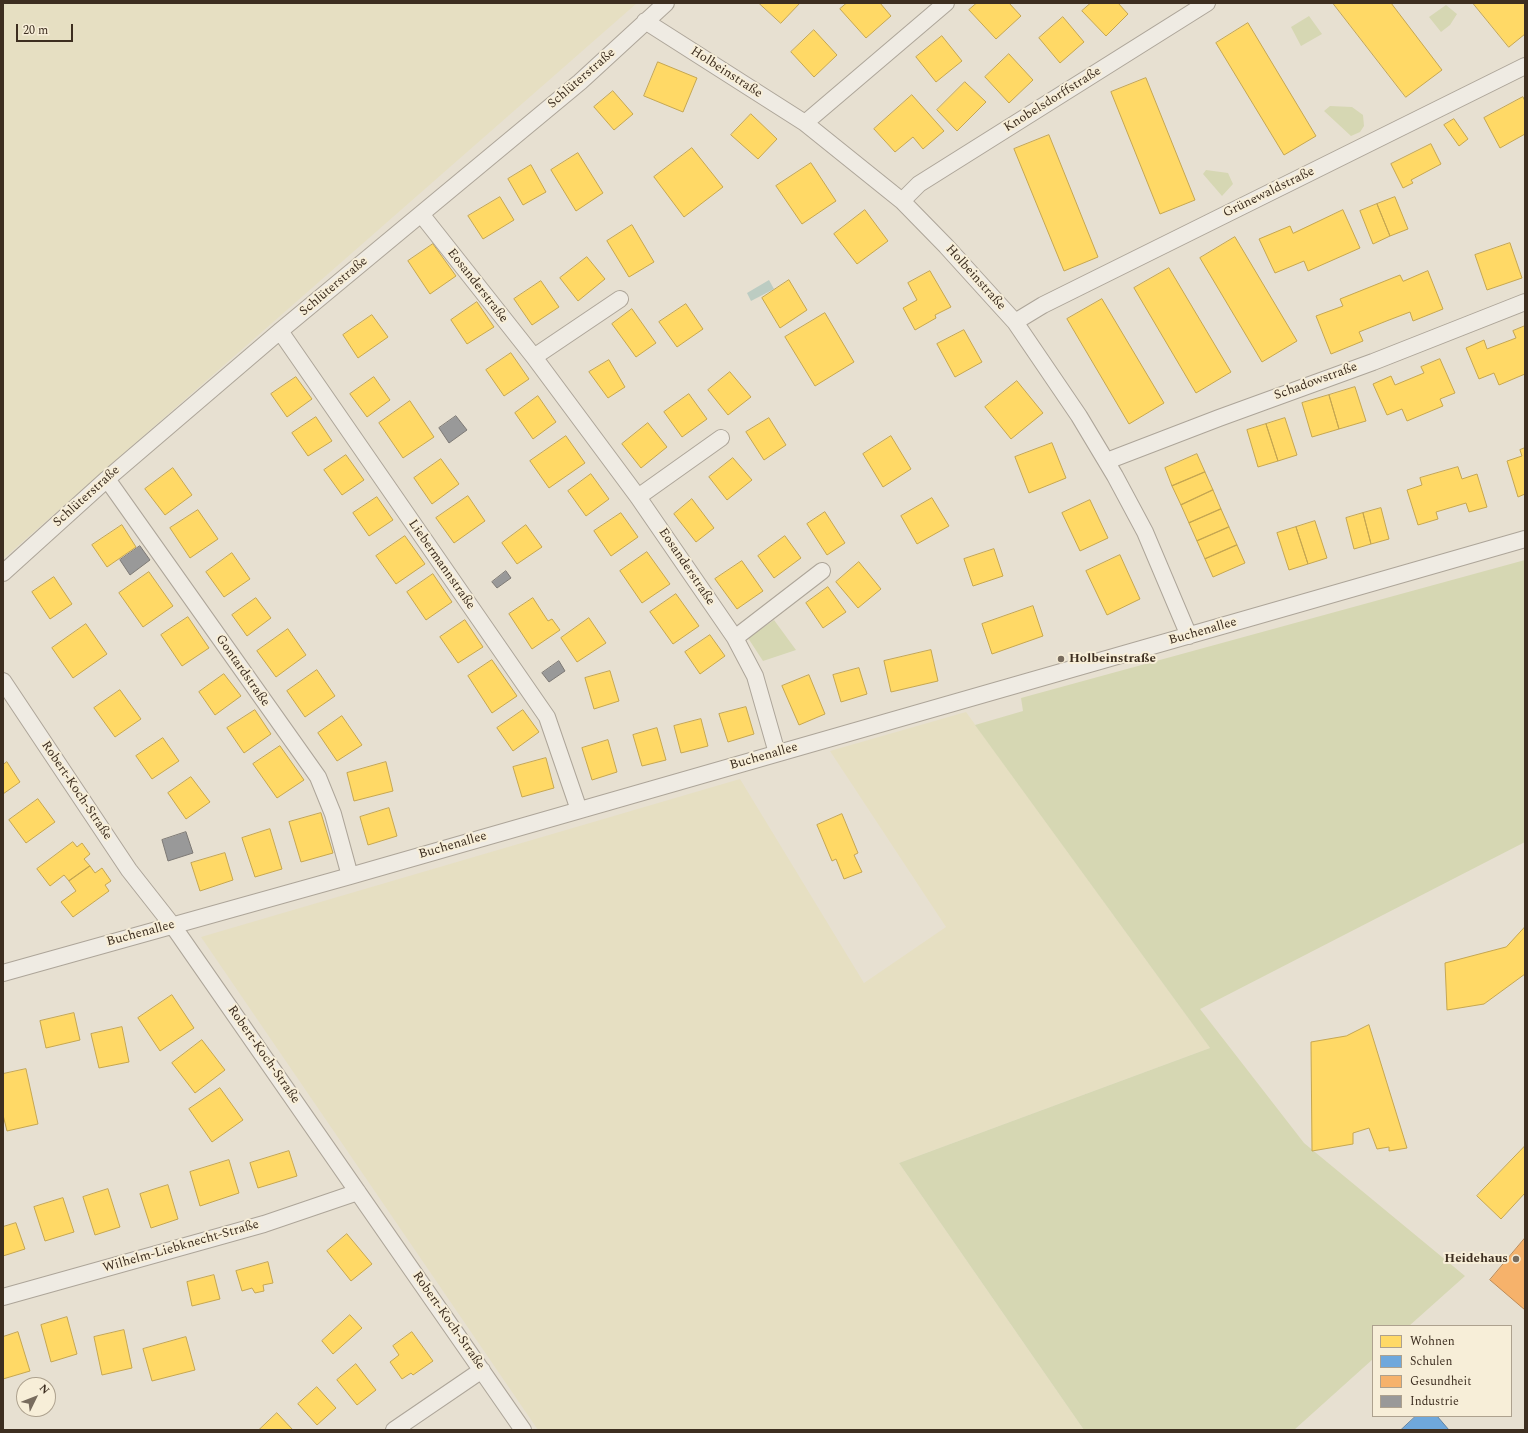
<!DOCTYPE html>
<html>
<head>
<meta charset="utf-8">
<style>
  body { margin:0 }
  #map { position:relative; width:1528px; height:1433px; overflow:hidden; background:#e7e0d1; font-family:Spectral,serif }
  canvas { display:block }
  .frame { position:absolute; inset:0; border:4px solid #3d2e20; pointer-events:none }
  .legend { position:absolute; left:1372px; top:1325px; width:140px; height:92px; box-sizing:border-box; background:#f7eed8; border:1px solid #ada18e; margin:0; padding:5px 7px; list-style:none; font-size:12px; color:#3d2e20 }
  .legend li { display:flex; align-items:center; gap:8px; height:20px }
  .legend b { width:20px; border:1px solid #ada18e }
  .north { position:absolute; left:16px; top:1377px; width:40px; height:40px; box-sizing:border-box; background:#f7eed8; border:1px solid #ada18e; border-radius:50%; rotate:47deg; font-size:11px; font-weight:700; line-height:16px; text-align:center; color:#3d2e20 }
  .north::after { content:''; display:block; margin:auto; width:14px; height:18px; background:#786c5e; clip-path:polygon(50% 0,100% 100%,50% 72%,0 100%) }
  .scale { position:absolute; left:16px; top:24px; width:57px; height:18px; box-sizing:border-box; border:2px solid #3d2e20; border-top:0; padding-left:5px; font-size:12px; line-height:14px; white-space:nowrap; color:#3d2e20; -webkit-text-stroke:3px #f7eed8; paint-order:stroke }
</style>
</head>
<body>
<div id="map">
<canvas width="1528" height="1433"></canvas>
<div class="frame"></div>
<ul class="legend">
<li><b style="height:11px;background:#ffd966"></b>Wohnen</li>
<li><b style="height:11px;background:#6fa8dc"></b>Schulen</li>
<li><b style="height:11px;background:#f6b26b"></b>Gesundheit</li>
<li><b style="height:11px;background:#999"></b>Industrie</li>
</ul>
<div class="north">N</div>
<div class="scale">20 m</div>
</div>
<script>
const c = document.querySelector('canvas').getContext('2d');
c.lineJoin = 'round';
function fill(path, color) {
  c.fillStyle = color;
  c.fill(path, 'evenodd');
}
function stroke(path, color, width, dash) {
  c.strokeStyle = color;
  c.lineWidth = width;
  c.lineCap = dash ? 'butt' : 'round';
  c.setLineDash(dash || []);
  c.stroke(path);
}
function write(font, color, halo, rows, align = 'center') {
  c.font = font + ' Spectral,serif';
  c.lineWidth = 4;
  c.setLineDash([]);
  c.textBaseline = 'middle';
  c.strokeStyle = halo;
  c.fillStyle = color;
  for (const [text, x, y, turn = 0] of rows) {
    c.save();
    c.translate(x, y);
    c.rotate((+turn || 0) * Math.PI / 180);
    c.textAlign = isNaN(turn) ? turn : align;
    if (halo) c.strokeText(text, 0, 0);
    c.fillText(text, 0, 0);
    c.restore();
  }
}
fill(new Path2D(`
  M 3,3 L 637,3 L 3,559 Z
  M 966,712 L 1210,1048 L 899,1163 L 1084,1430 L 538,1430 L 201,937 L 740,779 L 864,983 L 946,927 L 830,751 Z`), '#e6dfc2');
fill(new Path2D(`
  M 1446,5 L 1457,14 L 1450,25 L 1441,32 L 1429,17 Z
  M 1309,16 L 1322,34 L 1301,46 L 1291,27 Z
  M 1330,106 L 1352,107 L 1363,115 L 1364,126 L 1360,132 L 1351,136 L 1324,111 Z
  M 1206,170 L 1228,173 L 1233,184 L 1222,196 L 1203,174 Z
  M 1525,560 L 1525,842 L 1200,1009 L 1304,1143 L 1465,1276 L 1409,1326 L 1373,1326 L 1373,1359 L 1294,1430 L 1084,1430 L 899,1163 L 1210,1048 L 975,725 L 1023,711 L 1021,698 Z
  M 774,620 L 796,650 L 763,661 L 748,638 Z`), '#d6d7b3');
fill(new Path2D(`
  M 769,280 L 774,289 L 751,301 L 747,293 Z`), '#bcccc2');
const homes = new Path2D(`
  M 759,3 L 800,3 L 781,23 Z
  M 847,3 L 880,3 L 891,16 L 866,38 L 840,9 Z
  M 977,3 L 1009,3 L 1021,16 L 996,39 L 969,10 Z
  M 1091,3 L 1118,3 L 1128,14 L 1106,36 L 1082,11 Z
  M 1333,3 L 1391,3 L 1442,70 L 1406,97 Z
  M 1473,3 L 1525,3 L 1525,34 L 1509,47 Z
  M 1063,17 L 1084,42 L 1060,63 L 1039,38 Z
  M 1248,23 L 1316,136 L 1284,155 L 1216,43 Z
  M 814,30 L 837,55 L 814,77 L 791,52 Z
  M 942,36 L 962,61 L 936,82 L 916,57 Z
  M 1009,54 L 1033,80 L 1009,103 L 985,77 Z
  M 658,62 L 697,78 L 683,112 L 644,96 Z
  M 1146,78 L 1195,200 L 1160,214 L 1111,92 Z
  M 965,82 L 986,102 L 957,131 L 937,110 Z
  M 613,91 L 633,114 L 614,130 L 594,107 Z
  M 912,95 L 944,131 L 923,149 L 913,137 L 895,152 L 874,129 Z
  M 1523,97 L 1525,101 L 1525,134 L 1500,148 L 1484,118 Z
  M 751,114 L 777,139 L 758,159 L 731,135 Z
  M 1454,119 L 1468,139 L 1459,146 L 1444,125 Z
  M 1049,135 L 1098,257 L 1064,271 L 1014,149 Z
  M 1431,144 L 1441,164 L 1411,180 L 1413,183 L 1403,188 L 1391,164 Z
  M 692,148 L 723,187 L 684,217 L 654,177 Z
  M 578,153 L 603,193 L 576,211 L 551,170 Z
  M 811,163 L 836,201 L 802,224 L 776,186 Z
  M 531,165 L 546,192 L 523,205 L 508,179 Z
  M 500,197 L 514,220 L 483,239 L 468,216 Z
  M 1395,197 L 1408,229 L 1390,236 L 1377,204 Z
  M 1377,204 L 1390,236 L 1373,244 L 1360,211 Z
  M 865,210 L 888,241 L 857,264 L 834,234 Z
  M 1343,210 L 1360,248 L 1308,271 L 1304,261 L 1275,273 L 1259,239 L 1290,226 L 1293,233 Z
  M 632,225 L 654,262 L 629,277 L 607,241 Z
  M 1235,237 L 1297,341 L 1262,362 L 1200,258 Z
  M 1510,243 L 1522,278 L 1487,290 L 1475,255 Z
  M 433,244 L 456,276 L 430,294 L 408,261 Z
  M 587,257 L 605,279 L 578,301 L 560,278 Z
  M 1169,268 L 1231,372 L 1196,393 L 1134,288 Z
  M 930,271 L 951,307 L 935,315 L 936,318 L 915,330 L 903,308 L 917,300 L 908,283 Z
  M 1428,271 L 1443,309 L 1413,321 L 1410,312 L 1389,320 L 1359,332 L 1363,341 L 1331,354 L 1316,316 L 1343,306 L 1340,299 L 1400,275 L 1403,281 Z
  M 789,280 L 807,310 L 780,328 L 762,298 Z
  M 541,281 L 559,307 L 532,325 L 514,299 Z
  M 1102,299 L 1164,403 L 1129,424 L 1067,319 Z
  M 477,302 L 494,327 L 467,344 L 451,320 Z
  M 686,304 L 703,329 L 677,347 L 659,322 Z
  M 632,309 L 656,343 L 636,357 L 612,324 Z
  M 825,313 L 854,362 L 815,386 L 785,337 Z
  M 372,315 L 388,337 L 358,358 L 343,335 Z
  M 1525,326 L 1525,374 L 1499,385 L 1494,373 L 1479,379 L 1466,348 L 1484,340 L 1487,349 L 1516,338 L 1513,331 Z
  M 964,330 L 982,362 L 955,377 L 937,344 Z
  M 511,353 L 529,379 L 504,396 L 486,370 Z
  M 1440,359 L 1455,393 L 1440,399 L 1443,406 L 1407,421 L 1402,409 L 1387,415 L 1373,384 L 1391,376 L 1395,385 L 1424,373 L 1421,367 Z
  M 609,360 L 625,387 L 608,398 L 589,372 Z
  M 730,372 L 751,397 L 728,415 L 708,390 Z
  M 296,377 L 312,399 L 287,417 L 271,394 Z
  M 374,377 L 390,400 L 367,417 L 350,394 Z
  M 1017,381 L 1043,413 L 1011,439 L 985,407 Z
  M 1355,387 L 1366,421 L 1339,429 L 1329,395 Z
  M 689,394 L 707,419 L 682,437 L 664,412 Z
  M 1329,395 L 1339,429 L 1312,437 L 1302,403 Z
  M 538,396 L 556,422 L 533,439 L 515,413 Z
  M 410,401 L 434,437 L 403,458 L 379,423 Z
  M 316,417 L 332,441 L 308,456 L 292,433 Z
  M 769,418 L 786,445 L 764,460 L 746,432 Z
  M 1285,418 L 1297,455 L 1278,461 L 1266,424 Z
  M 648,423 L 667,447 L 641,468 L 622,444 Z
  M 1266,424 L 1278,461 L 1258,467 L 1247,430 Z
  M 566,436 L 585,463 L 549,488 L 530,461 Z
  M 891,436 L 911,469 L 883,487 L 863,454 Z
  M 1052,443 L 1066,478 L 1029,493 L 1015,457 Z
  M 1525,448 L 1525,494 L 1518,497 L 1507,461 L 1522,456 L 1520,450 Z
  M 1197,454 L 1205,472 L 1172,486 L 1165,468 Z
  M 346,455 L 364,480 L 342,495 L 324,470 Z
  M 733,458 L 752,480 L 727,500 L 709,477 Z
  M 441,459 L 459,484 L 432,504 L 414,478 Z
  M 1458,467 L 1462,479 L 1477,474 L 1487,507 L 1469,512 L 1466,503 L 1436,512 L 1438,519 L 1418,525 L 1407,490 L 1422,485 L 1420,478 Z
  M 173,468 L 192,495 L 165,515 L 145,489 Z
  M 1205,472 L 1213,490 L 1181,505 L 1172,486 Z
  M 591,474 L 609,499 L 586,516 L 568,491 Z
  M 1213,490 L 1221,509 L 1189,523 L 1181,505 Z
  M 468,496 L 485,521 L 454,543 L 436,518 Z
  M 377,497 L 393,520 L 369,536 L 353,513 Z
  M 932,498 L 949,526 L 917,544 L 901,516 Z
  M 692,499 L 714,528 L 696,542 L 674,514 Z
  M 1090,500 L 1108,538 L 1080,551 L 1062,513 Z
  M 1381,508 L 1389,539 L 1371,544 L 1363,513 Z
  M 1221,509 L 1229,527 L 1197,541 L 1189,523 Z
  M 198,510 L 218,539 L 190,558 L 170,528 Z
  M 825,512 L 845,543 L 827,555 L 807,524 Z
  M 621,513 L 638,537 L 611,556 L 594,531 Z
  M 1363,513 L 1371,544 L 1354,549 L 1346,518 Z
  M 1315,521 L 1327,558 L 1308,564 L 1296,527 Z
  M 122,525 L 136,547 L 107,567 L 92,545 Z
  M 526,525 L 542,547 L 517,564 L 502,543 Z
  M 1229,527 L 1237,545 L 1205,559 L 1197,541 Z
  M 1296,527 L 1308,564 L 1289,570 L 1277,533 Z
  M 405,536 L 425,564 L 396,584 L 376,556 Z
  M 785,536 L 801,558 L 774,578 L 758,556 Z
  M 1237,545 L 1245,563 L 1213,577 L 1205,559 Z
  M 994,549 L 1003,576 L 973,586 L 964,559 Z
  M 647,552 L 670,584 L 642,603 L 620,571 Z
  M 232,553 L 250,579 L 224,597 L 206,572 Z
  M 1120,555 L 1140,599 L 1107,615 L 1086,571 Z
  M 742,561 L 763,591 L 737,609 L 715,579 Z
  M 859,562 L 881,589 L 858,608 L 836,582 Z
  M 149,572 L 173,606 L 143,627 L 119,593 Z
  M 433,574 L 452,602 L 426,620 L 407,592 Z
  M 54,577 L 72,604 L 50,619 L 32,592 Z
  M 828,587 L 846,612 L 823,628 L 806,603 Z
  M 676,594 L 699,626 L 673,644 L 650,612 Z
  M 256,598 L 271,618 L 247,636 L 232,615 Z
  M 533,598 L 548,621 L 552,619 L 560,630 L 532,649 L 509,614 Z
  M 1033,606 L 1043,636 L 992,654 L 982,624 Z
  M 188,617 L 209,648 L 182,666 L 161,635 Z
  M 589,618 L 606,643 L 577,662 L 561,638 Z
  M 465,620 L 483,647 L 458,663 L 440,637 Z
  M 86,624 L 107,654 L 73,678 L 52,648 Z
  M 288,629 L 306,655 L 276,677 L 257,651 Z
  M 710,635 L 725,656 L 700,674 L 685,652 Z
  M 931,650 L 938,681 L 891,692 L 884,661 Z
  M 492,660 L 517,696 L 492,713 L 468,676 Z
  M 859,668 L 867,694 L 841,702 L 833,675 Z
  M 317,670 L 335,696 L 305,717 L 287,691 Z
  M 610,671 L 619,701 L 594,709 L 585,678 Z
  M 224,674 L 241,696 L 215,715 L 199,692 Z
  M 809,675 L 825,714 L 799,725 L 782,686 Z
  M 120,690 L 141,719 L 115,737 L 94,708 Z
  M 746,707 L 754,734 L 728,742 L 719,714 Z
  M 255,710 L 271,734 L 244,753 L 227,728 Z
  M 523,710 L 539,732 L 513,751 L 497,728 Z
  M 342,716 L 362,745 L 337,761 L 318,733 Z
  M 701,719 L 708,746 L 681,753 L 674,726 Z
  M 657,728 L 666,760 L 642,766 L 633,735 Z
  M 163,738 L 179,761 L 152,779 L 136,756 Z
  M 608,740 L 617,772 L 592,780 L 582,748 Z
  M 280,746 L 304,780 L 277,798 L 253,764 Z
  M 546,758 L 554,788 L 522,797 L 513,767 Z
  M 7,762 L 20,782 L 3,794 L 3,765 Z
  M 386,762 L 393,791 L 354,801 L 347,773 Z
  M 191,777 L 210,802 L 186,819 L 168,793 Z
  M 38,799 L 55,822 L 26,843 L 9,820 Z
  M 389,808 L 397,836 L 368,845 L 360,817 Z
  M 321,813 L 333,853 L 301,862 L 289,822 Z
  M 842,814 L 858,853 L 854,855 L 862,872 L 844,879 L 836,859 L 832,861 L 817,825 Z
  M 270,829 L 282,869 L 255,877 L 242,838 Z
  M 73,842 L 77,847 L 82,843 L 90,854 L 84,859 L 90,866 L 69,881 L 64,875 L 50,886 L 37,869 Z
  M 225,853 L 233,880 L 200,891 L 191,863 Z
  M 90,866 L 95,873 L 102,868 L 111,881 L 105,885 L 109,891 L 73,917 L 61,902 L 76,891 L 69,881 Z
  M 1525,927 L 1525,974 L 1484,1004 L 1447,1010 L 1445,963 L 1506,947 Z
  M 172,995 L 194,1028 L 160,1051 L 138,1018 Z
  M 74,1013 L 80,1040 L 46,1048 L 40,1021 Z
  M 1369,1025 L 1407,1148 L 1389,1151 L 1389,1147 L 1377,1149 L 1369,1128 L 1353,1133 L 1353,1144 L 1312,1151 L 1311,1042 L 1346,1036 Z
  M 122,1027 L 129,1062 L 99,1068 L 91,1034 Z
  M 202,1040 L 225,1070 L 195,1093 L 172,1063 Z
  M 26,1069 L 38,1124 L 7,1131 L 3,1115 L 3,1074 Z
  M 220,1088 L 243,1120 L 212,1142 L 189,1109 Z
  M 1525,1146 L 1525,1193 L 1501,1219 L 1477,1196 Z
  M 289,1151 L 297,1176 L 258,1188 L 250,1163 Z
  M 229,1160 L 239,1193 L 200,1206 L 190,1172 Z
  M 168,1185 L 178,1219 L 151,1228 L 140,1194 Z
  M 108,1189 L 120,1227 L 95,1235 L 83,1197 Z
  M 63,1198 L 74,1232 L 45,1241 L 34,1207 Z
  M 16,1223 L 25,1249 L 3,1256 L 3,1227 Z
  M 347,1234 L 372,1264 L 351,1281 L 327,1251 Z
  M 268,1262 L 273,1283 L 263,1285 L 264,1291 L 255,1293 L 252,1288 L 242,1291 L 236,1271 Z
  M 214,1275 L 220,1299 L 192,1306 L 187,1282 Z
  M 350,1315 L 362,1328 L 333,1354 L 322,1341 Z
  M 67,1317 L 77,1354 L 51,1362 L 41,1325 Z
  M 124,1330 L 132,1368 L 102,1375 L 94,1337 Z
  M 18,1332 L 30,1371 L 3,1379 L 3,1337 Z
  M 412,1332 L 433,1361 L 413,1375 L 411,1373 L 402,1379 L 390,1362 L 399,1355 L 393,1346 Z
  M 186,1337 L 195,1370 L 152,1381 L 143,1349 Z
  M 356,1364 L 376,1390 L 357,1405 L 337,1380 Z
  M 317,1387 L 336,1408 L 317,1425 L 298,1404 Z
  M 277,1413 L 293,1430 L 259,1430 Z`);
fill(homes, '#ffd966');
stroke(homes, '#c5a651', 1);
const schools = new Path2D(`
  M 1416,1416 L 1437,1416 L 1449,1430 L 1401,1430 Z`);
fill(schools, '#6fa8dc');
stroke(schools, '#6083a4', 1);
const health = new Path2D(`
  M 1525,1238 L 1525,1310 L 1490,1280 Z`);
fill(health, '#f6b26b');
stroke(health, '#be8a54', 1);
const industry = new Path2D(`
  M 456,416 L 467,430 L 449,443 L 439,428 Z
  M 140,546 L 150,560 L 130,575 L 120,560 Z
  M 506,571 L 511,578 L 497,588 L 492,582 Z
  M 559,661 L 565,671 L 549,682 L 542,673 Z
  M 186,832 L 193,853 L 168,861 L 162,840 Z`);
fill(industry, '#999');
stroke(industry, '#7d7975', 1);
const minor = new Path2D(`
  M 645,21 L 805,123 L 902,201 L 946,246 L 1015,322 L 1079,416 L 1115,476 L 1145,532 L 1189,636
  M 805,123 L 946,3
  M 902,201 L 919,184 L 1207,3
  M 421,214 L 534,357 L 638,497 L 735,638 L 755,676 L 777,753
  M 1015,322 L 1043,305 L 1525,66
  M 280,331 L 547,717 L 579,810
  M 534,357 L 620,299
  M 1107,461 L 1219,418 L 1373,362 L 1525,302
  M 107,479 L 318,777 L 333,814 L 350,876
  M 638,497 L 721,438
  M 3,573 L 107,479 L 280,331 L 580,82 L 666,3
  M 735,638 L 822,571
  M 3,681 L 129,870 L 173,926 L 523,1430
  M 3,973 L 350,876 L 1525,539
  M 3,1297 L 264,1224 L 358,1192
  M 394,1430 L 482,1370`);
stroke(minor, '#ada599', 18);
stroke(minor, '#efebe3', 16);
for (const [x, y, r, color] of [
  [1061,659,4,"#786c5e"],
  [1516,1259,4,"#786c5e"]
]) {
  const dot = new Path2D();
  dot.arc(x, y, r, 0, 2 * Math.PI);
  c.fillStyle = color;
  c.fill(dot);
  stroke(dot, '#f7eed8', 1.5);
}
write('13px', '#3d2e20', '#f7eed8', [
  ["Holbeinstraße",726,73,33],
  ["Schlüterstraße",582,79,-41],
  ["Knobelsdorffstraße",1053,100,-32],
  ["Grünewaldstraße",1269,193,-26],
  ["Holbeinstraße",975,278,48],
  ["Eosanderstraße",477,286,52],
  ["Schlüterstraße",334,287,-40],
  ["Schadowstraße",1316,382,-20],
  ["Schlüterstraße",87,497,-42],
  ["Liebermannstraße",441,565,55],
  ["Eosanderstraße",686,567,56],
  ["Buchenallee",1203,632,-16],
  ["Gontardstraße",242,671,55],
  ["Buchenallee",764,757,-16],
  ["Robert-Koch-Straße",76,791,56],
  ["Buchenallee",453,846,-16],
  ["Buchenallee",141,934,-15],
  ["Robert-Koch-Straße",263,1055,55],
  ["Wilhelm-Liebknecht-Straße",181,1247,-16],
  ["Robert-Koch-Straße",448,1321,55]
]);
write('bold 13px', '#3d2e20', '#f7eed8', [
  ["Holbeinstraße",1069,659],
  ["Heidehaus",1508,1259,"right"]
], 'left');
</script>
</body>
</html>
